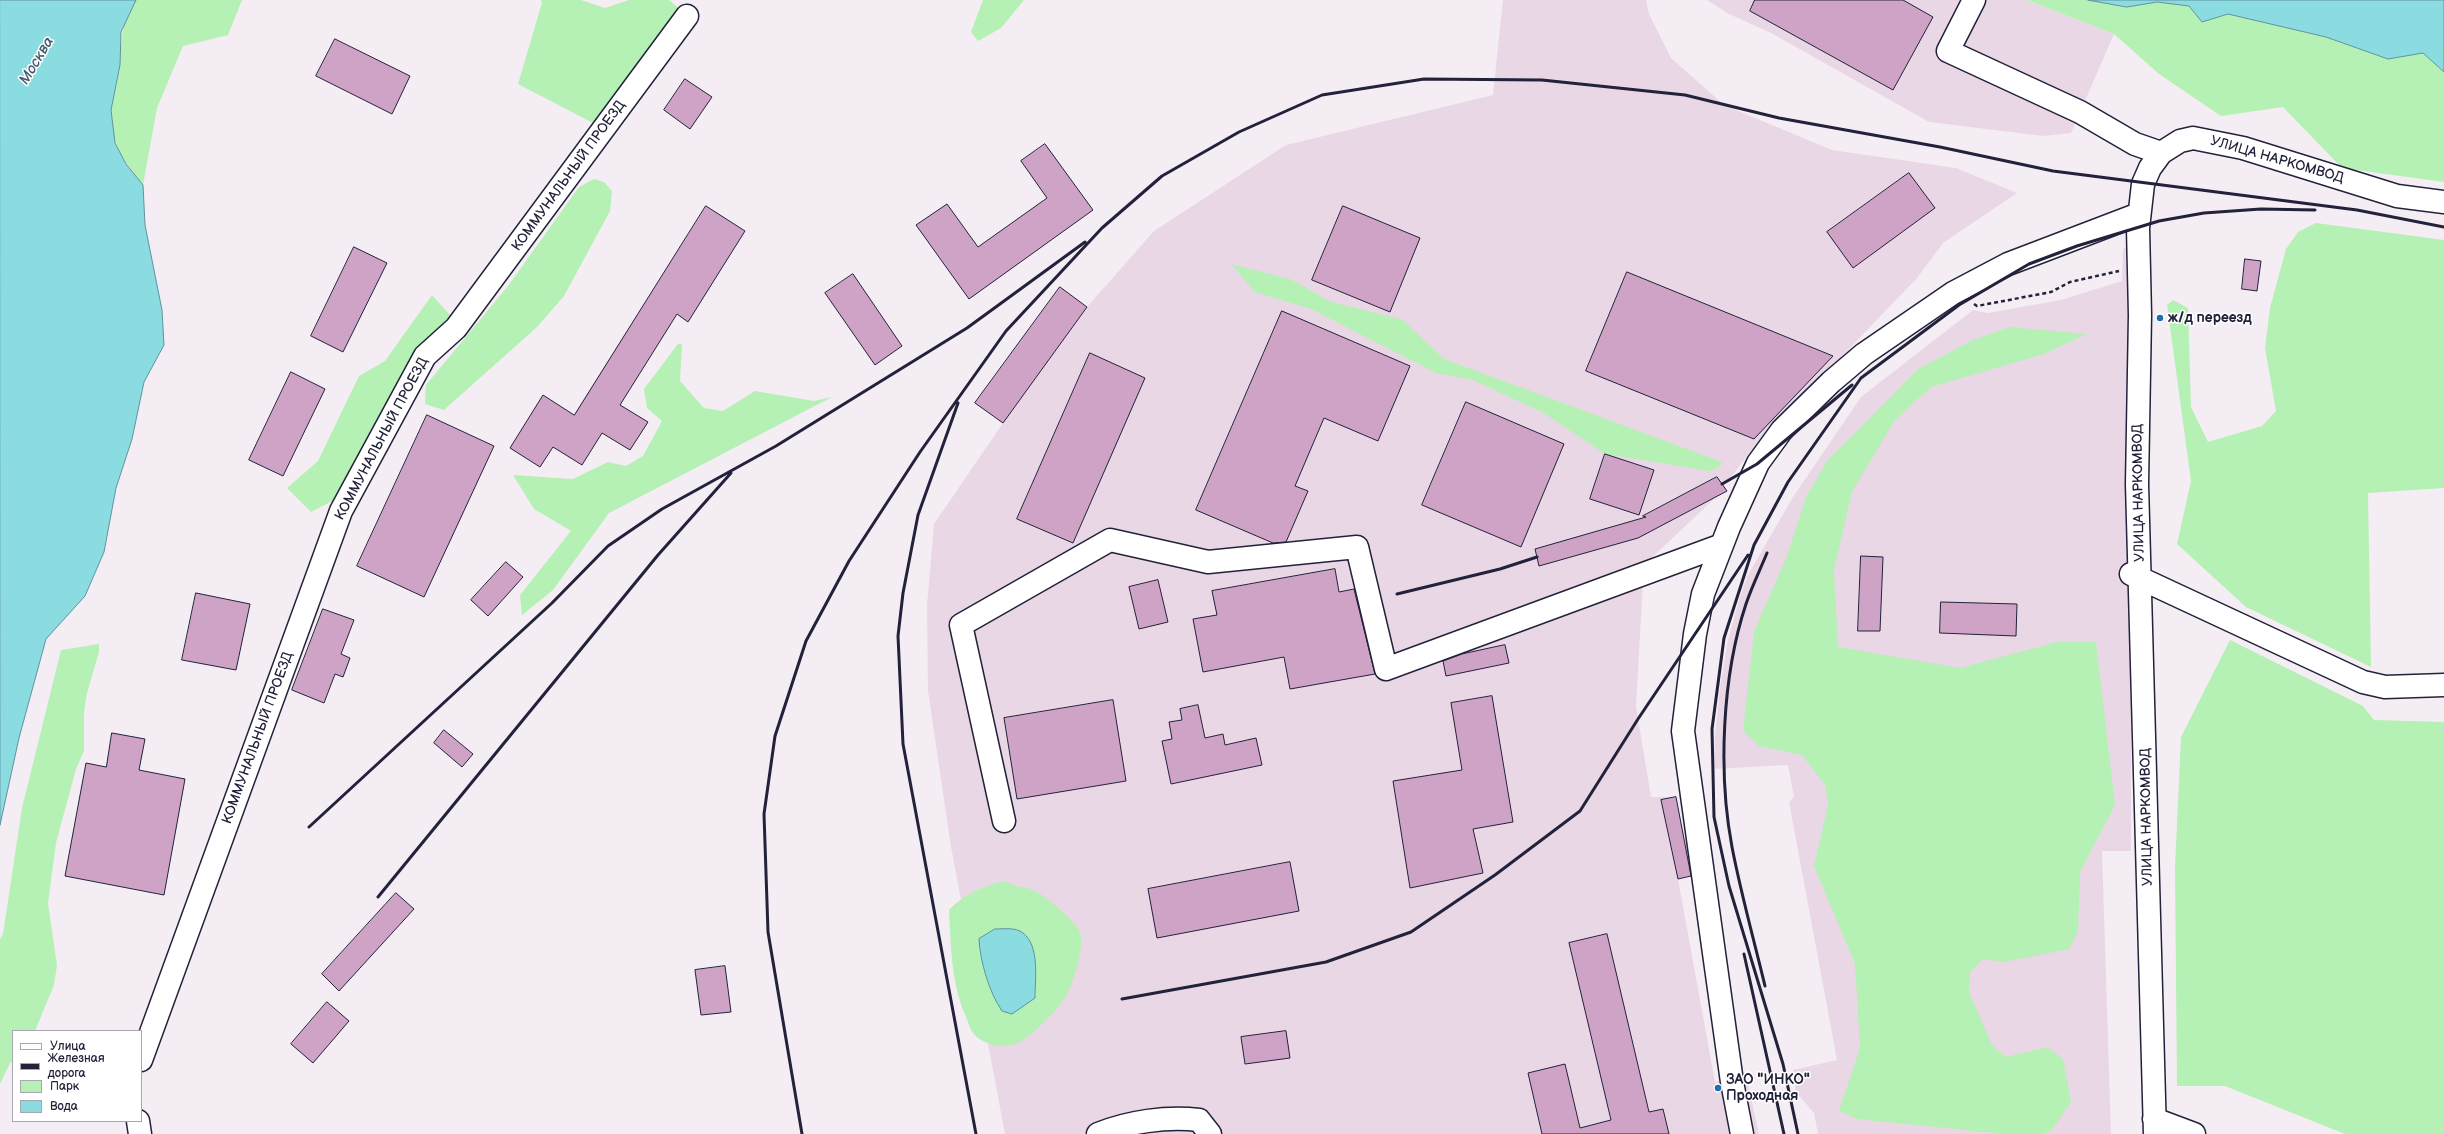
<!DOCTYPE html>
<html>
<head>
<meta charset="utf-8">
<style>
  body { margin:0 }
  #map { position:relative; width:2444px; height:1134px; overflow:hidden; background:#f5edf4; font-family:"Balsamiq Sans",sans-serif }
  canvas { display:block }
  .legend { position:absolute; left:12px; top:1030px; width:130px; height:92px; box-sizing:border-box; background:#fff; border:1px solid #a7a7b1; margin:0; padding:5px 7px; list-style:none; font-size:12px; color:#22223b }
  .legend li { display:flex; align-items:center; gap:8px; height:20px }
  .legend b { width:20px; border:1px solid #a7a7b1 }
</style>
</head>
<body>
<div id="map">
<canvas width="2444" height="1134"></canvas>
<ul class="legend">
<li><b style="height:5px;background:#fff"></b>Улица</li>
<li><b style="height:5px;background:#22223b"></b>Железная дорога</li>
<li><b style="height:11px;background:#b5f0b4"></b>Парк</li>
<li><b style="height:11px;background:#8adce1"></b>Вода</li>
</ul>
</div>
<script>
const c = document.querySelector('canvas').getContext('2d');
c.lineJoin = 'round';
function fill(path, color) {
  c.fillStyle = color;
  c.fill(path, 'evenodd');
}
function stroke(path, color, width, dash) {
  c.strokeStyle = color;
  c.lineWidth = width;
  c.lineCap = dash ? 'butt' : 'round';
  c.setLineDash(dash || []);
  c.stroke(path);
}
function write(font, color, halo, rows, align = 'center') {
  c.font = font + ' "Balsamiq Sans",sans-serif';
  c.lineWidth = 3;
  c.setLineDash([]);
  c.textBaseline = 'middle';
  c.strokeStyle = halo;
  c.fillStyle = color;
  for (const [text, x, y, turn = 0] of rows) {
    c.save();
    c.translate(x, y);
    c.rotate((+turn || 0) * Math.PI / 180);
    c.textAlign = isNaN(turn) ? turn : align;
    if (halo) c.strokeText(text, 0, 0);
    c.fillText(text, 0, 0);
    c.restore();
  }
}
fill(new Path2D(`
  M 1503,0 L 1646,0 L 1649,14 L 1671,58 L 1724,105 L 1832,150 L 1956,168 L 2017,193 L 1943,243 L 1917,278 L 1750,452 L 1714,499 L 1644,565 L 1636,706 L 1651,797 L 1676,797 L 1693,875 L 1678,879 L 1715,1082 L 1747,1079 L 1759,1134 L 1005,1134 L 951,847 L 928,691 L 927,605 L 934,524 L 1003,423 L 1087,307 L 1154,231 L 1286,145 L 1493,95 Z
  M 1707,0 L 2027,0 L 2114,34 L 2071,133 L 2043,136 L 1929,122 L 1771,33 L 1729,14 Z
  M 2133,244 L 2130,313 L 2131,851 L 2102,851 L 2111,1134 L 1818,1134 L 1814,1113 L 1796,1092 L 1793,1070 L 1837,1060 L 1789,802 L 1794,797 L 1788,765 L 1714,769 L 1715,736 L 1720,687 L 1728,640 L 1740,597 L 1748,575 L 1793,497 L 1861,397 L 1973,310 L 1988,313 L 2061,300 L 2122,281 L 2123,249 Z`), '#ead7e6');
fill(new Path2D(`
  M 136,0 L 242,0 L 228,35 L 183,46 L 157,108 L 143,185 C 125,163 108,139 111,109 C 113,94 119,79 120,64 C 122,40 121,20 136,0 Z
  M 541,0 L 581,0 L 605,8 L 629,0 L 669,0 L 682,11 L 595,124 L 518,84 L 542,3 Z
  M 983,0 L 1024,0 L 1001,28 L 978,41 L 971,32 Z
  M 2027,0 L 2088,0 L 2127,7 L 2157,2 L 2190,6 L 2202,22 L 2228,14 L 2326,37 L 2388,59 L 2423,53 L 2444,72 L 2444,182 L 2342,168 L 2283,107 L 2221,116 L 2159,74 L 2114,34 Z
  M 594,179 L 604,182 L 612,191 L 610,211 L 564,296 L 537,327 L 444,410 L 425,404 L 426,385 L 508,286 L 579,187 Z
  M 2316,223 L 2444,240 L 2444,488 L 2368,493 L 2371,667 L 2246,607 L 2177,544 L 2191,481 L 2167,305 L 2173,300 L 2188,308 L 2191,407 L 2208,442 L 2262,426 L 2276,411 L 2265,348 L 2270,308 L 2286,249 L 2298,232 Z
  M 1231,264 L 1290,279 L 1329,301 L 1403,320 L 1444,359 L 1722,462 L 1718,468 L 1710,471 L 1605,454 L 1544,413 L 1473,380 L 1436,373 L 1311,309 L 1255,292 Z
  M 432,295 L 450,315 L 405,371 L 336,499 L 311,512 L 287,488 L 318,461 L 359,376 L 385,361 Z
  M 2010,327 L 2087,334 L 2044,354 L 1931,387 L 1894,421 L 1852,492 L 1834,570 L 1838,647 L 1960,668 L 2057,642 L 2096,642 L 2115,805 L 2080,872 L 2078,932 L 2069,949 L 2004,962 L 1983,959 L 1970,972 L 1969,992 L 1992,1045 L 2006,1057 L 2047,1047 L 2063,1059 L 2071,1102 L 2051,1131 L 2040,1134 L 2004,1134 L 1857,1119 L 1839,1111 L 1860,1048 L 1855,964 L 1814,866 L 1828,805 L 1825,785 L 1802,755 L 1759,746 L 1743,731 L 1754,632 L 1787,556 L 1806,497 L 1827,461 L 1918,369 L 1973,340 Z
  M 678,344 L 682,344 L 680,381 L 704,408 L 723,411 L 755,391 L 814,401 L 832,397 L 609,513 L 553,590 L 522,615 L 520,595 L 571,531 L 534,509 L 513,475 L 573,479 L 608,462 L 626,466 L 643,456 L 662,421 L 647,408 L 644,389 Z
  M 2230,640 L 2363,706 L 2374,720 L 2444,722 L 2444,1134 L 2345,1134 L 2225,1086 L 2177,1086 L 2175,867 L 2181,737 Z
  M 99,644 L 99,652 L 87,693 L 84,712 L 84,751 L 76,769 L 56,843 L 48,903 L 57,965 L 54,985 L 35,1031 L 13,1031 L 13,1061 L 10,1063 L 0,1084 L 0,939 L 3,934 L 22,808 L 61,650 Z
  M 1005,881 C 1017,888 1022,886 1033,890 C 1044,894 1076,922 1080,932 C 1085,947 1073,983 1066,996 C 1058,1009 1036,1032 1023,1040 C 1009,1050 984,1047 973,1033 C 970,1029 968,1022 966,1017 C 951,983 951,946 949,910 C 964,894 983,886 1005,881 ZM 979,938 L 1002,1011 C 989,992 980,961 979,938 Z`), '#b5f0b4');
const water = new Path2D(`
  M 0,0 L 136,0 L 121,32 L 120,65 L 111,110 L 115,143 L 126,164 L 143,185 L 145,225 L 162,310 L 164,345 L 144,382 L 132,439 L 116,488 L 104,552 L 85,596 L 46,639 L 19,738 L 0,825 Z
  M 2088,0 L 2444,0 L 2444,72 L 2423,53 L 2388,59 L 2326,37 L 2228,14 L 2202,22 L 2189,6 L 2157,2 L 2127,7 Z
  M 995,929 C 1003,929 1016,927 1023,933 C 1040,946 1035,979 1035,998 L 1012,1014 L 1002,1011 C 989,992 980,961 979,939 Z`);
fill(water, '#8adce1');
stroke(water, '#60929f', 1);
const building = new Path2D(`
  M 1755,0 L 1903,0 L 1933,17 L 1893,90 L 1750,11 Z
  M 335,39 L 410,76 L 392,114 L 316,76 Z
  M 685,79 L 712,97 L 690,129 L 664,110 Z
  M 1045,144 L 1093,210 L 969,299 L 916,225 L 947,204 L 978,247 L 1047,198 L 1021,161 Z
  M 1909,173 L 1935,208 L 1853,268 L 1827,232 Z
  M 706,206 L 745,231 L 688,322 L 677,314 L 620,405 L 648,422 L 630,450 L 602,433 L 582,465 L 553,447 L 540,467 L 510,448 L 543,395 L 574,415 Z
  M 1343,206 L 1420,238 L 1390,312 L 1312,280 Z
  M 354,247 L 387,263 L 343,352 L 311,336 Z
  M 2245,259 L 2261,261 L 2257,291 L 2242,289 Z
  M 1627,272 L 1833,356 L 1754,439 L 1586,371 Z
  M 853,274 L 902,346 L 875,365 L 825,293 Z
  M 1060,287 L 1087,307 L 1003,423 L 975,403 Z
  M 1282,311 L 1410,366 L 1378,441 L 1324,418 L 1295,486 L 1308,491 L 1286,542 L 1273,543 L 1196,510 Z
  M 1090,353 L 1145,378 L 1073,543 L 1017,519 Z
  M 291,372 L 325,389 L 283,476 L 249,460 Z
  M 1466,402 L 1564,444 L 1521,547 L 1422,505 Z
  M 427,415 L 494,446 L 424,597 L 357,566 Z
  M 1605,454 L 1654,470 L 1639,515 L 1590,499 Z
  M 1717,477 L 1727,491 L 1638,538 L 1539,566 L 1535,549 L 1646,517 L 1643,516 Z
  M 1861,556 L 1883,557 L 1880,631 L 1858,631 Z
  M 506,562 L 523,577 L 488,616 L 471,600 Z
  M 1335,569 L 1339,592 L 1354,589 L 1375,674 L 1290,689 L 1284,657 L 1203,672 L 1193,619 L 1217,615 L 1212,591 Z
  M 1158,580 L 1168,622 L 1139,629 L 1129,587 Z
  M 196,593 L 250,604 L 236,670 L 182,660 Z
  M 1941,602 L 2017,604 L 2016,636 L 1940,633 Z
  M 323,609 L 354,620 L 341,654 L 350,658 L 343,677 L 335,674 L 324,703 L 292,690 Z
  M 1505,645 L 1509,663 L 1446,676 L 1443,661 L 1462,654 Z
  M 1492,696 L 1513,822 L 1473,829 L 1483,873 L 1410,888 L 1393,781 L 1462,770 L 1451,703 Z
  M 1113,700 L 1126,781 L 1017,799 L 1004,718 Z
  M 1198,705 L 1205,738 L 1223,734 L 1225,745 L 1256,738 L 1262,765 L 1171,784 L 1162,741 L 1172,739 L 1169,722 L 1182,720 L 1180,709 Z
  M 444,730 L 473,754 L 462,767 L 434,743 Z
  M 112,733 L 145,739 L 139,770 L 185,779 L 164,895 L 65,876 L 86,763 L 106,767 Z
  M 1676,797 L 1691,876 L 1678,879 L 1661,800 Z
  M 1290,862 L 1299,911 L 1157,938 L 1148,889 Z
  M 396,893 L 414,909 L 339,991 L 322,974 Z
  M 1607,934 L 1649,1112 L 1663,1109 L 1669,1134 L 1542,1134 L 1528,1073 L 1565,1064 L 1580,1128 L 1611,1120 L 1569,943 Z
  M 725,966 L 731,1012 L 701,1015 L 695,970 Z
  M 327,1002 L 349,1021 L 313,1063 L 291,1044 Z
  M 1286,1031 L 1290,1058 L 1245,1064 L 1241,1037 Z`);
fill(building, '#cfa3c6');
stroke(building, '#22223b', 1);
const minor = new Path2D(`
  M 1974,0 L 1948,51 L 2080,112 L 2135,144 L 2161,153
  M 2131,574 L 2363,682 L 2385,687 L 2444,685
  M 1004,821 L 961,625 L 1110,540 L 1208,562 L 1357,547 L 1386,669 L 1722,545
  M 141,1060 L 341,511 L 425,356 L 456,328 L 687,16
  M 2154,1119 L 2194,1134
  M 138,1121 L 140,1134
  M 1098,1134 C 1128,1122 1166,1116 1199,1120 L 1210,1134
  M 1742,1134 L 1732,1082 L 1683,731 L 1695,634 L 1703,594 L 1729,527 L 1758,463 L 1782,430 L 1831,382 L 1864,354 L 1953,293 L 2008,264 L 2139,214
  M 2155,1134 L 2137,484 L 2140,315 L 2138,228 L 2143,184 L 2150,168 L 2161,153 L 2180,141 L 2193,138 L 2243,148 L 2397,196 L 2444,202`);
stroke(minor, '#22223b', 25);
stroke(new Path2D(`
  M 1974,304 L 1977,306 L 2051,292 L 2070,282 L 2119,271`), '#22223b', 2.5, [4, 3]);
stroke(minor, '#fff', 22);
stroke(new Path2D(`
  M 958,403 L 918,515 L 903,593 L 898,636 L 903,744 L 976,1134
  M 1722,484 L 1757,464 L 1852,385
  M 1397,594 L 1500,569 L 1537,557
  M 309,827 L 552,603 L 608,546 L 662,509 L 776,446 L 967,328 L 1085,242
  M 378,897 L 658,555 L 731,473
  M 1744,954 L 1784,1134
  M 1765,986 C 1754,940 1741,894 1732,847 C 1718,773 1722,676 1746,604 C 1752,586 1760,570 1767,553
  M 1122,999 L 1326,962 L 1411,932 L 1495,875 L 1580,811 L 1638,719 L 1748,555
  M 802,1134 L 768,932 L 764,814 L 775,736 L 806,641 L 849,561 L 920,452 L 1006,331 L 1102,228 L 1162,176 L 1239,132 L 1322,95 L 1424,79 L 1542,80 L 1685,95 L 1779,118 L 1940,147 L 2053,171 L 2357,210 L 2444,227
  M 1798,1134 L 1783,1064 L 1729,886 L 1714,817 L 1712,729 L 1724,638 L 1754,545 L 1788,482 L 1861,378 L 1959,305 L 2029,264 L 2077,246 L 2159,221 L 2204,213 L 2261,209 L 2315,210`), '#22223b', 3);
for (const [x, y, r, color] of [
  [2160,318,4,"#1f6fb2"],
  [1718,1088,4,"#1f6fb2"]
]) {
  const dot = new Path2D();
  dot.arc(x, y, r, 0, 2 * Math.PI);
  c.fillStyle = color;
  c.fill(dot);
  stroke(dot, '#fff', 1.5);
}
write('14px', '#22223b', '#fff', [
  ["УЛИЦА НАРКОМВОД",2277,160,16],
  ["КОММУНАЛЬНЫЙ ПРОЕЗД",569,176,-54],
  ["КОММУНАЛЬНЫЙ ПРОЕЗД",382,439,-62],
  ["УЛИЦА НАРКОМВОД",2139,493,-91],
  ["КОММУНАЛЬНЫЙ ПРОЕЗД",258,738,-70],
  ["УЛИЦА НАРКОМВОД",2147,817,-91]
]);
write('bold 14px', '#22223b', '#fff', [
  ["ж/д переезд",2168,318],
  ["ЗАО \"ИНКО\"",1726,1080],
  ["Проходная",1726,1096]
], 'left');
write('italic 15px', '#415a6d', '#fff', [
  ["Москва",37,61,-59]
]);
</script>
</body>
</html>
